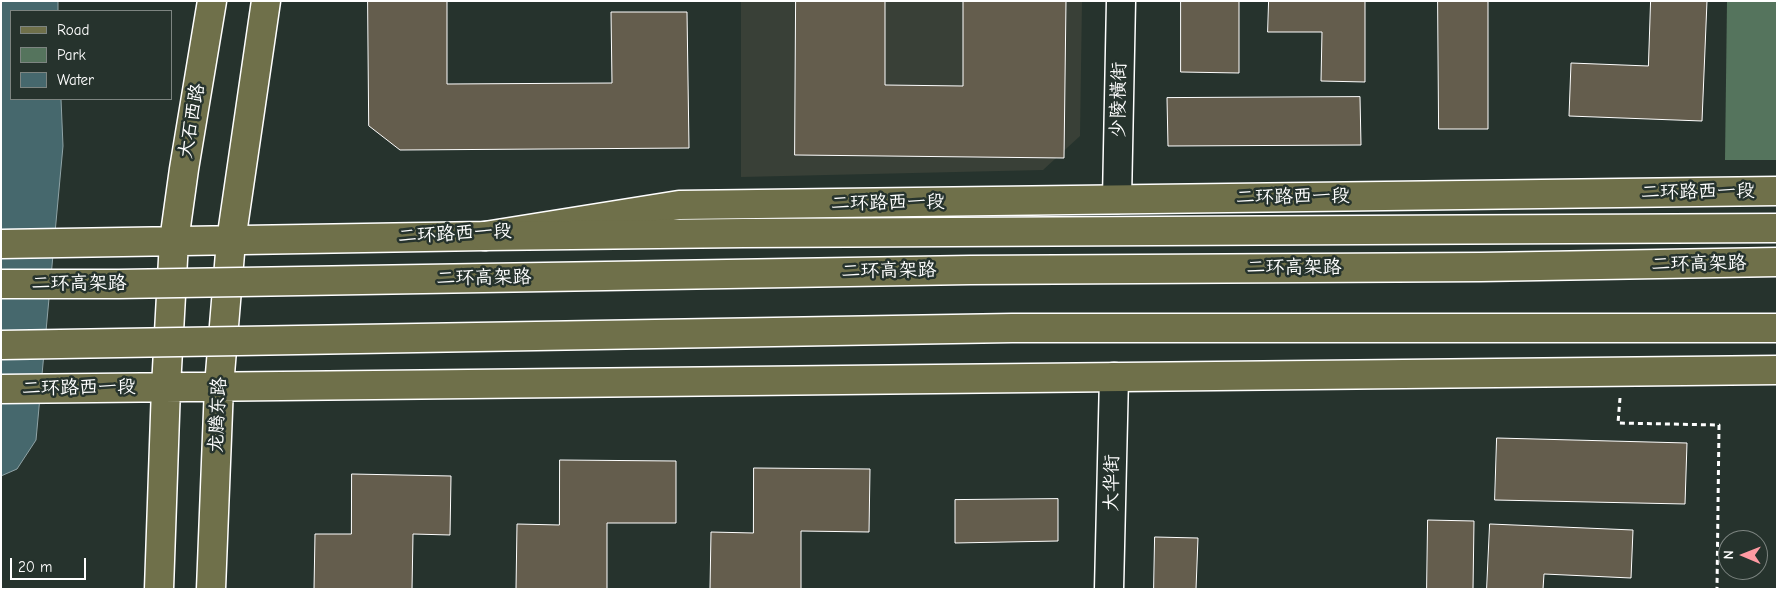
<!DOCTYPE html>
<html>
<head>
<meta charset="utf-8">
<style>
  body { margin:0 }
  #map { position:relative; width:1778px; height:590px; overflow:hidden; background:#26332d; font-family:"Comic Neue",sans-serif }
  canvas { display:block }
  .frame { position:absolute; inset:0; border:2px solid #fff; pointer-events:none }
  .legend { position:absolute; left:10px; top:10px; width:162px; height:90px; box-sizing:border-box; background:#26332d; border:1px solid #7d8581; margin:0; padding:6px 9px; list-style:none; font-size:15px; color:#fff }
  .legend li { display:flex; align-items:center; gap:10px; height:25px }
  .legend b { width:25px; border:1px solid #7d8581 }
  .north { position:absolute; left:1718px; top:530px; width:50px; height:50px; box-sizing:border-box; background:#26332d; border:1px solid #7d8581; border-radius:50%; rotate:271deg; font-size:14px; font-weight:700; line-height:20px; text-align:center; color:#fff }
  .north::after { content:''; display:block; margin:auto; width:18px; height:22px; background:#ff9aa2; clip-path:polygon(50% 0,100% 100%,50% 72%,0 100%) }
  .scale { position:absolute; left:10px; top:558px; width:76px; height:22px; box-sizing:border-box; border:2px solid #fff; border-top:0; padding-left:6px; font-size:15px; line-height:18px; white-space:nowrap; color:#fff; -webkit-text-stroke:4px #26332d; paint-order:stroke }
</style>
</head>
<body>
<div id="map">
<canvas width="1778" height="590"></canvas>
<div class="frame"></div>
<ul class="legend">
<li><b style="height:6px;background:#6f704a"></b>Road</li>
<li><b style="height:14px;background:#55745d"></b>Park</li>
<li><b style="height:14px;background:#46686d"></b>Water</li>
</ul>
<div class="north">N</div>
<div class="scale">20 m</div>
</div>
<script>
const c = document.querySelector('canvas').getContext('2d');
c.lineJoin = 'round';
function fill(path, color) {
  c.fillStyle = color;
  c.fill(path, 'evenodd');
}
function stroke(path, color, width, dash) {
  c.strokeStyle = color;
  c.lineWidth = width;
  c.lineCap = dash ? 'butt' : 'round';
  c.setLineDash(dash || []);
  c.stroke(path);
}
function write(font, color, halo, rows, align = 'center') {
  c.font = font + ' "Comic Neue","LXGW WenKai TC",sans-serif';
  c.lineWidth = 5;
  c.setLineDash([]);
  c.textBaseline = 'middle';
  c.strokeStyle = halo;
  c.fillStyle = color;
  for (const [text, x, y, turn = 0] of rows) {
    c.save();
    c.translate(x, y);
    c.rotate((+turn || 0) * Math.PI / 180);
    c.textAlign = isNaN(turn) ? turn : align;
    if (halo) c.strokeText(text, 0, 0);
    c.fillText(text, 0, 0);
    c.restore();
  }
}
fill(new Path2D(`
  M 741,1 L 1082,1 L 1080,136 L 1043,170 L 741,177 Z`), '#394037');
fill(new Path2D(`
  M 1727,1 L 1777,1 L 1777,160 L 1725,160 Z`), '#55745d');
const water = new Path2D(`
  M 1,1 L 58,1 L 58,11 L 11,11 L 11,99 L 61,99 L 63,146 L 36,440 L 17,469 L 1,476 Z`);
fill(water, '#46686d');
stroke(water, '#90a4a7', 1);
const building = new Path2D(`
  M 368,1 L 447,1 L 447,84 L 612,83 L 611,12 L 687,12 L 689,148 L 400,150 L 369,126 Z
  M 796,1 L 885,1 L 885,85 L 963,86 L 963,1 L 1066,1 L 1064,158 L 795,155 Z
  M 1181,1 L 1239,1 L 1239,73 L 1181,72 Z
  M 1269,1 L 1365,1 L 1365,82 L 1321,81 L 1322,32 L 1268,32 Z
  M 1438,1 L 1488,1 L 1488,129 L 1439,129 Z
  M 1651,1 L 1707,1 L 1702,121 L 1569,116 L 1571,63 L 1648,66 Z
  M 1360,97 L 1361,145 L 1168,146 L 1167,98 Z
  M 1497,438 L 1687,443 L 1685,504 L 1495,500 Z
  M 560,460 L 676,461 L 676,523 L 607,523 L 607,589 L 516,589 L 517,524 L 559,525 Z
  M 754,468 L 870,469 L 869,532 L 801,531 L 801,589 L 710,589 L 711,532 L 753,533 Z
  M 352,474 L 451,476 L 450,535 L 413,534 L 412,589 L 314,589 L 315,534 L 351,534 Z
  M 1058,499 L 1058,541 L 955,543 L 955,500 Z
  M 1428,520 L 1474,521 L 1473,589 L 1427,589 Z
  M 1490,524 L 1633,530 L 1631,578 L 1544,574 L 1543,589 L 1487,589 Z
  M 1155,537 L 1198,538 L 1196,589 L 1154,589 Z`);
fill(building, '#645d4d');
stroke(building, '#fff', 1);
const minor = new Path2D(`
  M 1117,199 L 1121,1
  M 1109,589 L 1114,377`);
const major = new Path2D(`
  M 1,244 L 485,236 L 679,205 L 1777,191
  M 1,389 L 1777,370
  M 159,589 L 166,387 L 174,241 L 184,169 L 212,1
  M 211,589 L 219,386 L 231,241 L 266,1`);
const highway = new Path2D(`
  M 485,236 L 744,233 L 1777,228`);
stroke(minor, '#fff', 31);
stroke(major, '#fff', 31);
stroke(highway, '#fff', 31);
stroke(new Path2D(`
  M 1620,398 L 1618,423 L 1719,425 L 1717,589`), '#fff', 3, [5, 4]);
stroke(minor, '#26332d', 28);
stroke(major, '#6f704a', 28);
stroke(highway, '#6f704a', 28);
const highwayBridge = new Path2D(`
  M 1,284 L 119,284 L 970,270 L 1481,267 L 1777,262
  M 1,345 L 1012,328 L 1777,328`);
stroke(highwayBridge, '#fff', 31, []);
stroke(highwayBridge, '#6f704a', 28);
write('19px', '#fff', '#26332d', [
  ["少陵横街",1119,100,-89],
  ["大石西路",192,121,-80],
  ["二环路西一段",1698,192,-1],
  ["二环路西一段",1293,197,-1],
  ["二环路西一段",888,203,-1],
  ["二环路西一段",455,234,-3],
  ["二环高架路",1699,264,-1],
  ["二环高架路",1294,268],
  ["二环高架路",889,271,-1],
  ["二环高架路",484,278,-1],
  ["二环高架路",79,284],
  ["二环路西一段",79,388,-1],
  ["龙腾东路",218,415,-87],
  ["大华街",1112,483,-89]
]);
</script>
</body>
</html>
